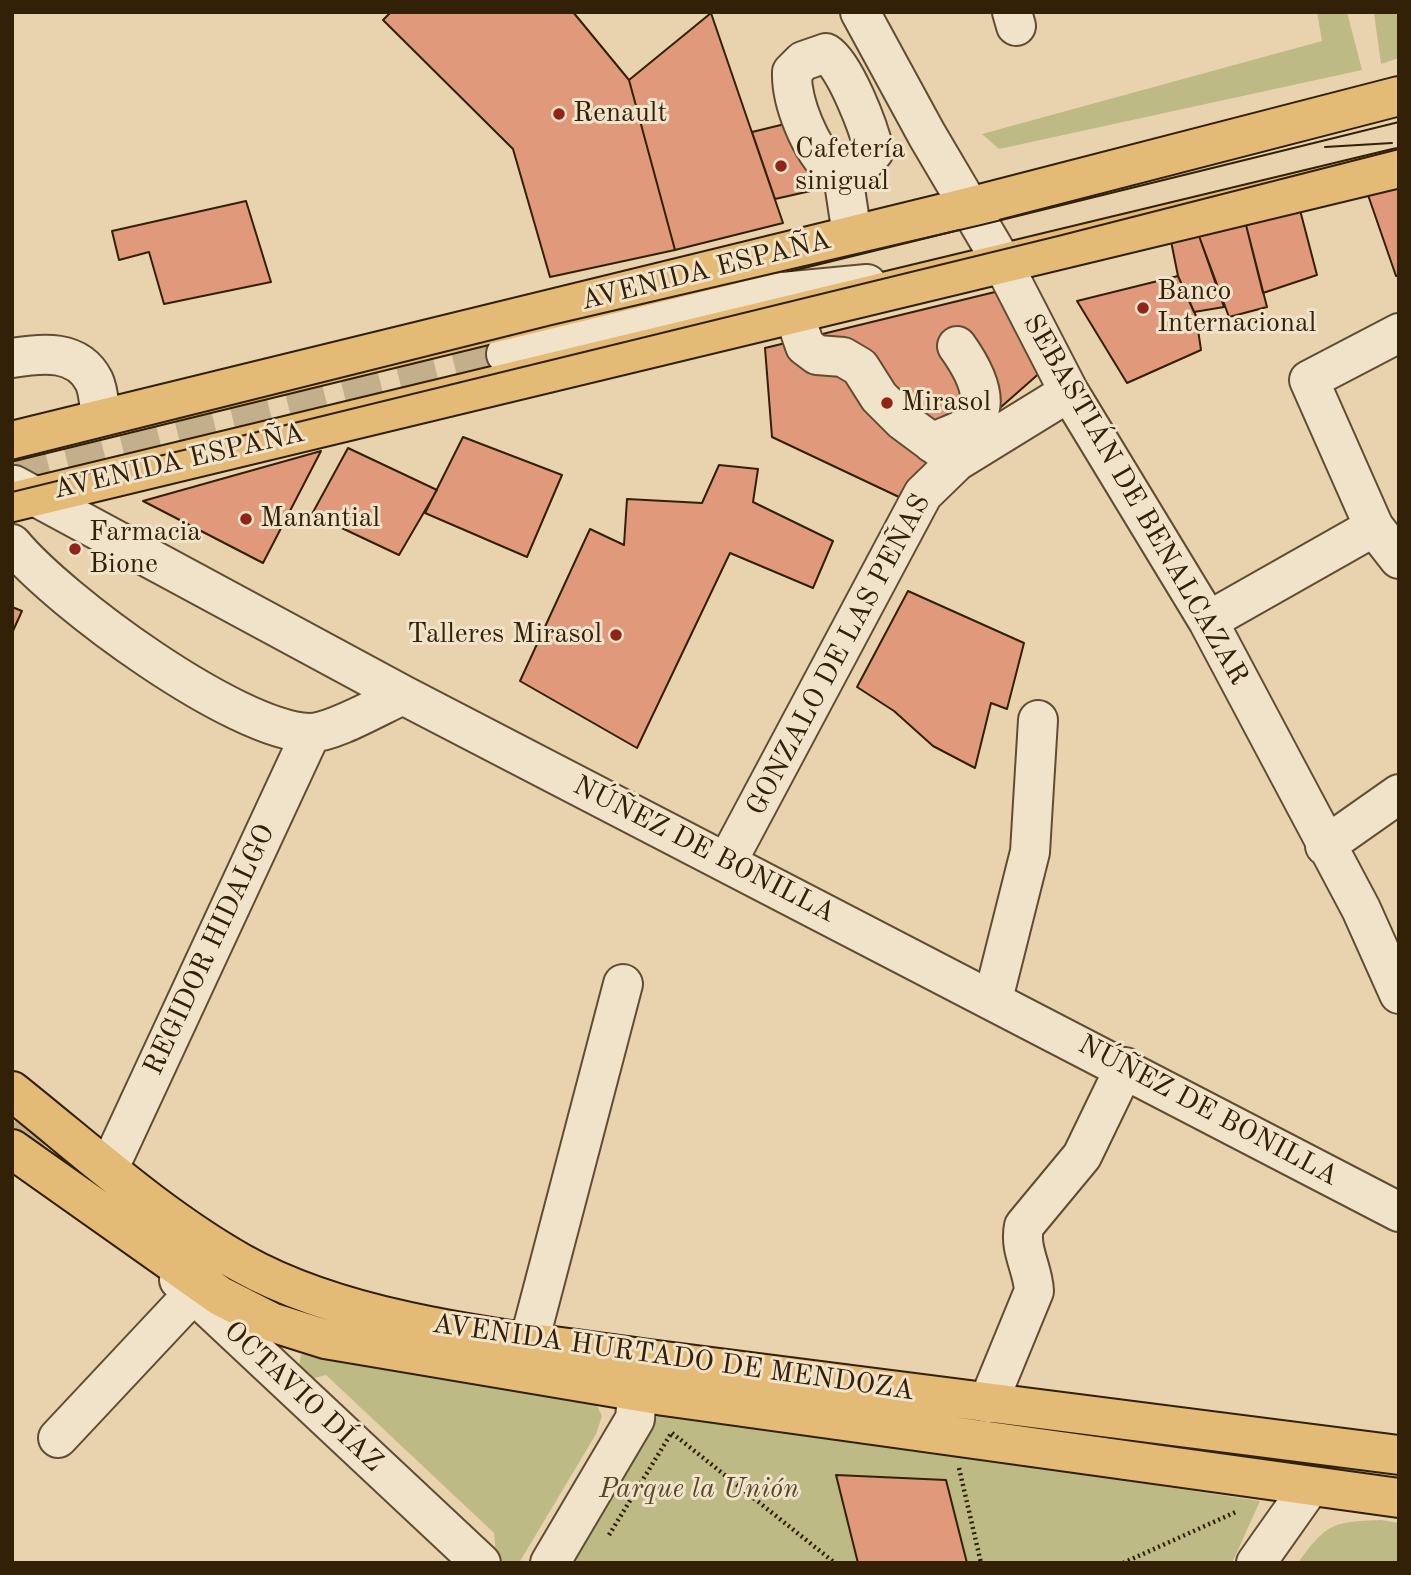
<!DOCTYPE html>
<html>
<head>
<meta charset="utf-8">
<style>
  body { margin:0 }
  #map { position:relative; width:1411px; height:1575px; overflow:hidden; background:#e9d3ae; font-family:"Old Standard TT",serif }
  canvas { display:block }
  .frame { position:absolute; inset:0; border:14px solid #322007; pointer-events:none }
</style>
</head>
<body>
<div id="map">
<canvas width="1411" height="1575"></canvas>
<div class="frame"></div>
</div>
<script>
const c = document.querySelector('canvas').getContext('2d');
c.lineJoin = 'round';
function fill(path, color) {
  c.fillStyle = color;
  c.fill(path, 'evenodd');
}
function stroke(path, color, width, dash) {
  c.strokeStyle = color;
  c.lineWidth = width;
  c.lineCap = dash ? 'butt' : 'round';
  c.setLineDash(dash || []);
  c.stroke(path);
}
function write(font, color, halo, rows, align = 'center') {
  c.font = font + ' "Old Standard TT",serif';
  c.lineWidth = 6;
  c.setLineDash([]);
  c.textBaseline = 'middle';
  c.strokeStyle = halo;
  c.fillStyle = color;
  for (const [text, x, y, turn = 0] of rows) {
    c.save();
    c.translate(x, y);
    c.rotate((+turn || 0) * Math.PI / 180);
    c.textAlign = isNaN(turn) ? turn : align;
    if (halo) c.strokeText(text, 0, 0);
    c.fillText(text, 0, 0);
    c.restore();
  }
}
fill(new Path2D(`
  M 1317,12 L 1347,12 L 1362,70 L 999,149 L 982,134 L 1322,41 Z
  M 1399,12 L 1399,58 L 1381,64 L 1374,13 Z
  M 308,1350 L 596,1404 L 602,1416 L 596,1434 L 519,1563 L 504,1563 L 496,1554 L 494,1533 L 326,1375 L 311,1379 L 299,1367 L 301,1355 Z
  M 661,1410 L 1260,1501 L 1232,1563 L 572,1563 Z
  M 1381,1520 L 1399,1523 L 1399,1563 L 1298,1563 C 1327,1523 1332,1522 1381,1520 Z`), '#beba85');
const building = new Path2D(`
  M 391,12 L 573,12 L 629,80 L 675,250 L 550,277 L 513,149 L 383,20 Z
  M 711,13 L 783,223 L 675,250 L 629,80 Z
  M 789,123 L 815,190 L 775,199 L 752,132 Z
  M 1399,187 L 1399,275 L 1396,276 L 1368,195 Z
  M 246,201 L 271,282 L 164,304 L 149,252 L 119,260 L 112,231 Z
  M 1300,210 L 1317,275 L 1263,293 L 1246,225 Z
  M 1246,225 L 1267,307 L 1229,317 L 1199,236 Z
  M 1199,236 L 1224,307 L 1194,312 L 1178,276 L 1171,241 Z
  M 1178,276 L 1196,316 L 1201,350 L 1127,383 L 1077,301 Z
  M 999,291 L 1043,370 L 899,497 L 772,437 L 765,348 Z
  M 463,437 L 562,475 L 527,557 L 425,513 Z
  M 348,448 L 437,490 L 399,555 L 312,514 Z
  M 321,451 L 263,563 L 143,501 Z
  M 719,465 L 758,469 L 753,502 L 833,541 L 813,588 L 730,553 L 637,748 L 520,681 L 590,529 L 624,545 L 627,499 L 702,503 Z
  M 908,591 L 1024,643 L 1007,709 L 991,703 L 975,768 L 933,746 L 894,711 L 857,687 Z
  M 12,607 L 22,611 L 12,633 Z
  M 836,1475 L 946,1480 L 967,1563 L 858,1563 Z`);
fill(building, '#e0997a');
stroke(building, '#322007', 2);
stroke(new Path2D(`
  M 12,476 L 506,354
  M 12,1125 L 63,1165`), '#c4af8d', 38, [38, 19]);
const minor = new Path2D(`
  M 860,12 L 927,135 L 1003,264 L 1069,392 L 1208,621 L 1361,909 L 1399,994
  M 1012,12 L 1016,26
  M 826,53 C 845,65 869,128 874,151 C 863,167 851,168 833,170 C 810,149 791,102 792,72 L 803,61 Z
  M 842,169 L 852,235
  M 794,314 L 805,346 L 817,355 L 843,357 L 860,367 L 879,397 L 903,421 L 957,461
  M 1399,333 L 1309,380 L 1374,527 L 1399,559
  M 506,354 L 751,295 L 867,284
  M 12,358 C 42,353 78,349 94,381 C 99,391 99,407 101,418
  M 932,443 C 943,437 958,433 968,426 C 995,404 972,367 957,346
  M 14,485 L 403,695 L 1399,1212
  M 12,544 C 60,602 234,730 309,733 C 333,733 380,705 403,695
  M 1208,621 L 1374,527
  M 1325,846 L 1399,794
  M 727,862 L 923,494 L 957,461 L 1069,392
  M 993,999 L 1030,852 L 1038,720
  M 109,1168 L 311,733
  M 179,1280 L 481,1563
  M 529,1342 L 623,984
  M 988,1403 L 1034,1291 C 1033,1268 1019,1250 1024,1226 L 1082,1156 L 1125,1067
  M 58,1438 L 193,1294
  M 550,1563 L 635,1419 L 640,1360
  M 1256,1563 L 1309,1488`);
const major = new Path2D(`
  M 12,441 L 969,207 L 1399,96
  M 12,502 L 1399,168
  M 12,1091 C 86,1150 158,1216 241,1263 C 353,1326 514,1340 641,1358 L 1399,1455
  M 12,1149 L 220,1296 L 271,1322 L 325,1339 L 664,1396 L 1399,1498`);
stroke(minor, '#604d31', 42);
stroke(major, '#322007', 42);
stroke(new Path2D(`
  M 672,1433 L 835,1563
  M 959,1468 L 981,1563
  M 609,1535 L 672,1432
  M 1123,1563 L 1238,1511`), '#322007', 4.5, [2, 3.5]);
stroke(minor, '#f1e2ca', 38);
stroke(major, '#e4ba77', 38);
stroke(new Path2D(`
  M 1325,147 L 1392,143
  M 12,460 L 552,325 L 981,225 L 1399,122
  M 12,492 L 1058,236 L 1399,149`), '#322007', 2);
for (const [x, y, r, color] of [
  [559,114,7,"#8f2418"],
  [781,166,7,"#8f2418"],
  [1143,308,7,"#8f2418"],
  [887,403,7,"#8f2418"],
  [246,519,7,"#8f2418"],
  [75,549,7,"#8f2418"],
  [616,635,7,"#8f2418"]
]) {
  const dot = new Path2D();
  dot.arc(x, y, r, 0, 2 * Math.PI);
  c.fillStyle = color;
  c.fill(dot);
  stroke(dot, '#f1e2ca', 2.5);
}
write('28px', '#322007', '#f1e2ca', [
  ["Renault",573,114],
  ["Cafetería",795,150],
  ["sinigual",795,182],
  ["Banco",1157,292],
  ["Internacional",1157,324],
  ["Mirasol",901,403],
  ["Manantial",260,519],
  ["Farmacia",89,533],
  ["Bione",89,565],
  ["Talleres Mirasol",602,635,"right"]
], 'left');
write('28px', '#322007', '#f1e2ca', [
  ["AVENIDA ESPAÑA",706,271,-14],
  ["AVENIDA ESPAÑA",179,462,-13],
  ["SEBASTIÁN DE BENALCAZAR",1135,500,60],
  ["GONZALO DE LAS PEÑAS",839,655,-62],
  ["NÚÑEZ DE BONILLA",704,850,27],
  ["REGIDOR HIDALGO",210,950,-65],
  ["NÚÑEZ DE BONILLA",1208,1111,28],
  ["AVENIDA HURTADO DE MENDOZA",673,1358,8],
  ["OCTAVIO DÍAZ",303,1397,43]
]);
write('italic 28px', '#554626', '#f1e2ca', [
  ["Parque la Unión",699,1490]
]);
</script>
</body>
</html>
